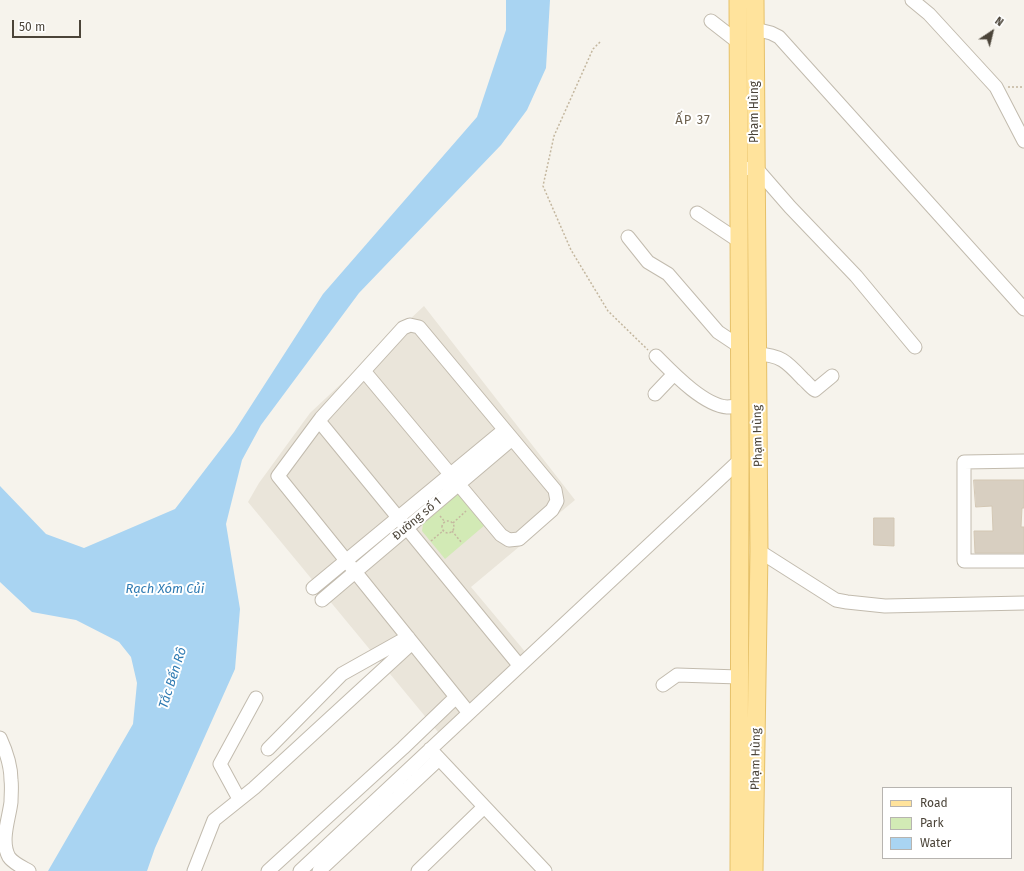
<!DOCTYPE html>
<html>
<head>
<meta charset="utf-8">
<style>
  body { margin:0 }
  #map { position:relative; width:1024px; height:871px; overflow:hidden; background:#f6f3ec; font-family:"Fira Sans",sans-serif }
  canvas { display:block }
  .legend { position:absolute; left:882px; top:787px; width:130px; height:72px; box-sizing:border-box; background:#fff; border:1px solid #b7b4b0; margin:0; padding:5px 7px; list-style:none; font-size:12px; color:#4b4439 }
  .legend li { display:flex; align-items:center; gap:8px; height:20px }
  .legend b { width:20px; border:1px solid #b7b4b0 }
  .north { position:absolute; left:972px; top:12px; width:40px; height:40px; -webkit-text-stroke:3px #fff; paint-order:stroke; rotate:35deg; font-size:11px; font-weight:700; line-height:16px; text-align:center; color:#4b4439 }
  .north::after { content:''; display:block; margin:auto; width:14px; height:18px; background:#4b4439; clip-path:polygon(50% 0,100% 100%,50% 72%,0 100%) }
  .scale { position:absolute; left:12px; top:20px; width:69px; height:18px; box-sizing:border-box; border:2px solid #4b4439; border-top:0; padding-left:5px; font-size:12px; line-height:14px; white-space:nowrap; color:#4b4439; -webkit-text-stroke:3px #fff; paint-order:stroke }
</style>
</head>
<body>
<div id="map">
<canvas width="1024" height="871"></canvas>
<ul class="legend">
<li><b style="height:5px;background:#ffe39c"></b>Road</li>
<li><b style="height:11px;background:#d2eab5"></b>Park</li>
<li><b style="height:11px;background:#a9d4f2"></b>Water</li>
</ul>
<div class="north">N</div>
<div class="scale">50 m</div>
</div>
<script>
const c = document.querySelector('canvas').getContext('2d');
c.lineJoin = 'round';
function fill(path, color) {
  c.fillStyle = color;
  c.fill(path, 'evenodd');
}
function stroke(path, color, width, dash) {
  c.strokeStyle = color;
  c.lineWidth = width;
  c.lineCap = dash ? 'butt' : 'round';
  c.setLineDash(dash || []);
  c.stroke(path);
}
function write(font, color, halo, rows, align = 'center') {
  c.font = font + ' "Fira Sans",sans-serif';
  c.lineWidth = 4;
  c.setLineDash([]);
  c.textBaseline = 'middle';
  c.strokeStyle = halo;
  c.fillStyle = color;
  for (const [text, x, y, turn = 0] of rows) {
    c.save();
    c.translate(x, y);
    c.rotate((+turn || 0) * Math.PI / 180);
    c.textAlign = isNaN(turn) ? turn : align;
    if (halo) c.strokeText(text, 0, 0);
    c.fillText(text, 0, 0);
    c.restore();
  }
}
fill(new Path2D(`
  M 424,306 L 575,500 L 471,587 L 527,654 L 438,732 L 248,502 L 259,483 L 310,413 Z`), '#eae5da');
fill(new Path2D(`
  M 460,492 L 492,519 L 445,559 L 422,531 L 423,524 Z`), '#d2eab5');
fill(new Path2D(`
  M 506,0 L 550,0 L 546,68 L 527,110 L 501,145 L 359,293 L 261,425 L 242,460 L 226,524 L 240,609 L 235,669 L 155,848 L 147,871 L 48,871 L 133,724 L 137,683 L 131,657 L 119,642 L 76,620 L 32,612 L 0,582 L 0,486 L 46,534 L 84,548 L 175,509 L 234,432 L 323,294 L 477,117 L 506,30 Z`), '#a9d4f2');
const building = new Path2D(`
  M 974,480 L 1024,480 L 1024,508 L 1022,508 L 1021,527 L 1024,527 L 1024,553 L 975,553 L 974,531 L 993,531 L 992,506 L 976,507 Z
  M 874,518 L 894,518 L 894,546 L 874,545 Z`);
fill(building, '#d8cfc1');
stroke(building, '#d3c7b4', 1);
const minor = new Path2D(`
  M 912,0 L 929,14 L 996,87 L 1024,141
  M 711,21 L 738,42
  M 755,29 L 771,33 L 779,37 L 1024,309
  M 739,169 L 756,168 L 790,207 L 856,276 L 915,347
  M 697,213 L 739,241
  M 628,237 L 648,262 L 668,274 L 718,332 L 739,346
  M 757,354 C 781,355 787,362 803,379 C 807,382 810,387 815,390 L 832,376
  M 656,356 C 672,372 703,405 727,407 C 731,407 736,406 740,406
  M 364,371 L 501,535 L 509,540 L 519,539 L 552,510 L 557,501 L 555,490 L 419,327 L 410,325 L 403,328 L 321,418 L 278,476 L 469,713
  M 655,394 L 674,374
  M 319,421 L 519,665
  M 1024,461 L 964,462 L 964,561 L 1024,561
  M 759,551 L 836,600 L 847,602 L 885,606 L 1024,603
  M 313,588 L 504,430
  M 322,600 L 512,439
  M 663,685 L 677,675 L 739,677
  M 0,738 C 6,751 11,766 11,780 C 12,787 11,795 11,802 C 9,819 0,841 9,857 C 13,863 22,867 29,871
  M 268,749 L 342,674 L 408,637
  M 430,749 L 545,871
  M 239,799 L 220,764 L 256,698
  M 194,871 L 214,820 L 254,788 L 412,643
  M 268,871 L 403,748 L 456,697
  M 300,871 L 740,460
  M 319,871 L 439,759
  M 418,871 L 484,807`);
const major = new Path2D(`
  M 738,0 L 740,460 L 739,871
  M 754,871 L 759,551 L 755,0`);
stroke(minor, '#c2bbae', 15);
stroke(major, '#e6c16a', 19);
stroke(new Path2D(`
  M 600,42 L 593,49 L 554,136 L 543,186 L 571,250 L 608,311 L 648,350
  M 1008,87 L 1024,87
  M 440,516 L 445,522
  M442 527a6 6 0 1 1 12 0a6 6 0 1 1-12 0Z
  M 453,523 L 466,511
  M 452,531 L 462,543
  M 431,541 L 444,530`), '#c4b79f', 1.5, [2, 2]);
stroke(minor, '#fff', 13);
stroke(major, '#ffe39c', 17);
write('12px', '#4b4439', '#fff', [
  ["Phạm Hùng",755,112,-90],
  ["Phạm Hùng",758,436,-91],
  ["Đường số 1",417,519,-40],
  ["Phạm Hùng",756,759,-89]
]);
c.letterSpacing = '1px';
write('13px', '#6e6250', '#fff', [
  ["ẤP 37",693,120]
]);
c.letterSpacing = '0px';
write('italic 13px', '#2e7ab2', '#fff', [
  ["Rạch Xóm Củi",165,589],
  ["Tắc Bến Rô",173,678,-72]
]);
</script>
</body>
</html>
